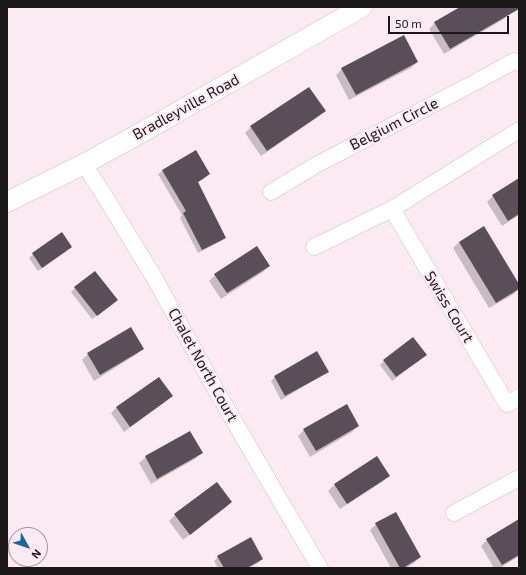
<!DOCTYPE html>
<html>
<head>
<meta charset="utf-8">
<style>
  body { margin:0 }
  #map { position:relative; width:526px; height:575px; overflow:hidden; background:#fbeaf2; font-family:"Exo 2",sans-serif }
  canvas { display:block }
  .frame { position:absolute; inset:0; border:8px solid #1c1719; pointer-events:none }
  .north { position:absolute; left:8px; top:527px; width:40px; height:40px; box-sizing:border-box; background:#fbeaf2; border:1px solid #a2969b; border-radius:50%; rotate:130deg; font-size:11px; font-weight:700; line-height:16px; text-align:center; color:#1c1719 }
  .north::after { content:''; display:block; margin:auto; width:14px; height:18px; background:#1e669a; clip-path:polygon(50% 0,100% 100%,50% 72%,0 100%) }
  .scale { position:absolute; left:388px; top:16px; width:121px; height:18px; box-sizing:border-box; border:2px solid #1c1719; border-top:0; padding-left:5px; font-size:12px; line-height:14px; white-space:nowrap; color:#1c1719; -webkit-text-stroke:3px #fbeaf2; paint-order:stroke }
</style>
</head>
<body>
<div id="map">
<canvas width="526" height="575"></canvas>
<div class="frame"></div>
<div class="north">N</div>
<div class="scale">50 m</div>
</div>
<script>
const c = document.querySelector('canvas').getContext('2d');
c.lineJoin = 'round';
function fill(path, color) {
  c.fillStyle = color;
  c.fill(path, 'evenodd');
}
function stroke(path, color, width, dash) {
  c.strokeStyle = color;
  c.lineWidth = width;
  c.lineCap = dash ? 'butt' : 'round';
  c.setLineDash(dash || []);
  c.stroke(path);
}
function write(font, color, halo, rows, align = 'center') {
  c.font = font + ' "Exo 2",sans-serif';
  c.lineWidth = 4;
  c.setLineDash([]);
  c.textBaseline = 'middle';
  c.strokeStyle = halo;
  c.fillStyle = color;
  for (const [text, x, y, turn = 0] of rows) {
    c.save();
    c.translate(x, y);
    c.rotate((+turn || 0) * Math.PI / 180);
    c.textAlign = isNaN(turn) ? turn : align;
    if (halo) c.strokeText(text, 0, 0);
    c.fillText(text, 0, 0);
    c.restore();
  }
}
fill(new Path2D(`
  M 462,7 L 507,7 L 510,13 L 504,19 L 444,54 L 429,29 L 435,23 Z
  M 417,62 L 411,68 L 349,100 L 336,75 L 342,69 Z
  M 324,111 L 318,117 L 261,156 L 245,133 L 251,127 Z
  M 162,171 L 209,174 L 205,178 L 197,183 L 225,237 L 221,241 L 198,253 L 180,218 L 182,215 L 158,174 Z
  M 519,179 L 519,215 L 502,226 L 487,202 L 493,196 Z
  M 459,242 L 519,286 L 519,288 L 514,294 L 489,308 L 453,248 Z
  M 67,251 L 38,271 L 29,258 L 33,254 Z
  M 269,266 L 263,272 L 221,299 L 209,281 L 215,275 Z
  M 75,288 L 113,304 L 92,319 L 71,292 Z
  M 143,348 L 137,354 L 94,381 L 82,360 L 88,354 Z
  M 421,359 L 392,381 L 380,365 L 384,361 Z
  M 327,371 L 323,375 L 281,400 L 271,381 L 275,377 Z
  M 171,396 L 165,402 L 124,432 L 111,413 L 117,407 Z
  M 358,426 L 352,432 L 310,457 L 298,436 L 304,430 Z
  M 190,432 L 201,453 L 195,459 L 151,484 L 139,463 L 146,457 Z
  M 376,457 L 388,476 L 382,482 L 340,509 L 328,491 L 334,485 Z
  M 231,502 L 225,508 L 183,540 L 169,521 L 175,515 Z
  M 519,520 L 519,556 L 500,568 L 494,568 L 481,546 L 487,540 Z
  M 376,524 L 420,557 L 414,563 L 406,568 L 391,568 L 370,530 Z
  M 218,557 L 262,559 L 258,563 L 249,568 L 218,568 L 214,561 Z`), '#0003');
fill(new Path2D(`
  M 460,7 L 519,7 L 519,9 L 450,49 L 434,22 Z
  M 404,35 L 418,62 L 356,95 L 341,68 Z
  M 309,87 L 326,111 L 267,151 L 250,126 Z
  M 196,150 L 210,174 L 198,182 L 226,238 L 202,250 L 183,213 L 186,211 L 162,170 Z
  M 519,178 L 519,214 L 508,221 L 492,195 Z
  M 484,226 L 519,284 L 519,289 L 496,303 L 459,242 Z
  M 62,232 L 72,247 L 42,268 L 32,253 Z
  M 257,246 L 270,266 L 227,293 L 214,274 Z
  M 95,271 L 118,300 L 97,316 L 74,287 Z
  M 131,327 L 144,349 L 100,375 L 87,353 Z
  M 413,337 L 427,355 L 396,377 L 383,360 Z
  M 317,351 L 329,372 L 285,396 L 274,376 Z
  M 159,377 L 173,396 L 130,427 L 116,407 Z
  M 347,404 L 359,426 L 316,451 L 303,429 Z
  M 190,431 L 203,453 L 157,479 L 145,456 Z
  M 377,456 L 390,476 L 347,504 L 334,484 Z
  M 217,482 L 232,502 L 190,535 L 174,514 Z
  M 396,512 L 421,557 L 403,568 L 400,568 L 375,523 Z
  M 519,519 L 519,555 L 502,565 L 486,539 Z
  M 251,537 L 263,559 L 247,568 L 224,568 L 217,556 Z`), '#5a4f59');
const minor = new Path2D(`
  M 84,164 L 104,195 L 155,279 L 216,390 L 281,502 L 320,568
  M 271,192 L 316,165 L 474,83 L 514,61 L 519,63
  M 392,209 L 507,404 L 519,397
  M 314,247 L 392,209 L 519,130
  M 454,513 L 519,478`);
const tertiary = new Path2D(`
  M 7,202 L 84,164 L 146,130 L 362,7`);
stroke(minor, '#d0c0c7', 17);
stroke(tertiary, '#d0c0c7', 21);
stroke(minor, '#fff', 16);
stroke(tertiary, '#fff', 20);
write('15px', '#1c1719', '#fbeaf2', [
  ["Bradleyville Road",186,107,-29],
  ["Belgium Circle",394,124,-27],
  ["Swiss Court",449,307,59],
  ["Chalet North Court",203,365,61]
]);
</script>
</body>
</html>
